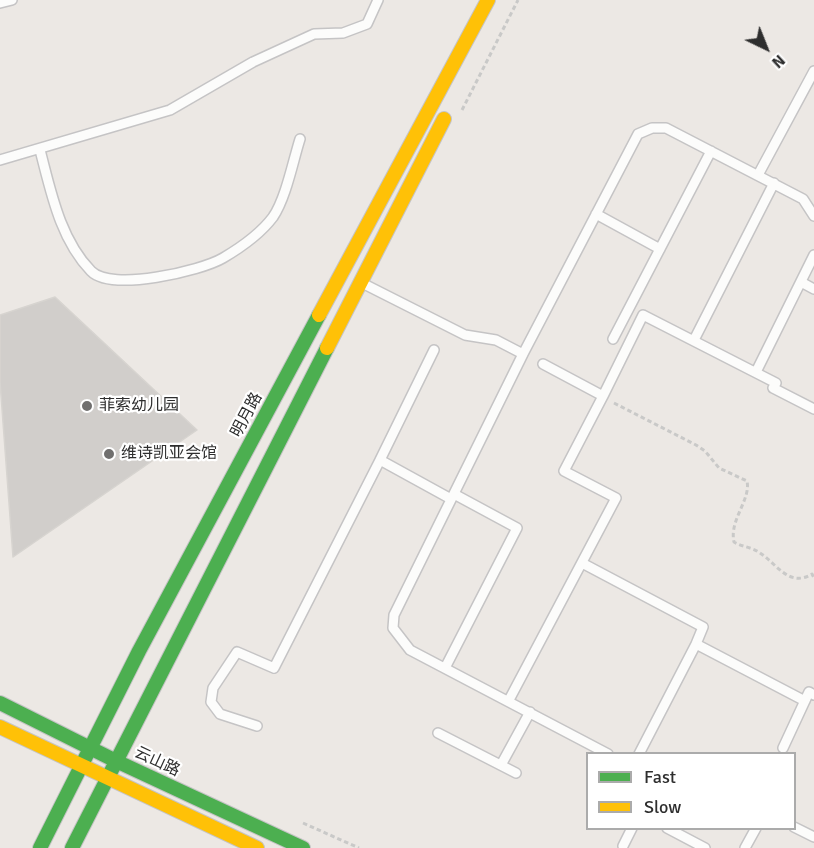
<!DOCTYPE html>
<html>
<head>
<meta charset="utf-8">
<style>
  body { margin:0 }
  #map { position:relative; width:814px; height:848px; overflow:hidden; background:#ece8e4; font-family:Signika,sans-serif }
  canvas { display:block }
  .legend { position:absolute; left:586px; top:752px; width:210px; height:78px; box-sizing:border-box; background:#fff; border:2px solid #ababab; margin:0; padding:8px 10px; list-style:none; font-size:18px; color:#2e2e2e }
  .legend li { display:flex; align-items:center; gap:12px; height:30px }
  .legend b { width:30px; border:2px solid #ababab }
  .north { position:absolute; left:736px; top:18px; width:60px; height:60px; -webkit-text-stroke:4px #fff; paint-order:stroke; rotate:137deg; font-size:16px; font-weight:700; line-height:24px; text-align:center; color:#2e2e2e }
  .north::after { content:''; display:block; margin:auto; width:21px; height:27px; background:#2e2e2e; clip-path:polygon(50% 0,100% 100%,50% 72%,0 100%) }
</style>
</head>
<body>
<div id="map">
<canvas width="814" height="848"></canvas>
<ul class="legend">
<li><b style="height:8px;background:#4caf50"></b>Fast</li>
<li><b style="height:8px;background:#ffc107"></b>Slow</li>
</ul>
<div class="north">N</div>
</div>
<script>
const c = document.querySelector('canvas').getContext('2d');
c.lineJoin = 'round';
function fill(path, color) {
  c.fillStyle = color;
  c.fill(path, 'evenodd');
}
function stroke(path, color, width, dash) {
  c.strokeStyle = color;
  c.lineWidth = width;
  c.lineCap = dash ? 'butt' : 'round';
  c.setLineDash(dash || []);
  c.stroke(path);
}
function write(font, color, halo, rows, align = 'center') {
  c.font = font + ' Signika,"Noto Sans SC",sans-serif';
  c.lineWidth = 4.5;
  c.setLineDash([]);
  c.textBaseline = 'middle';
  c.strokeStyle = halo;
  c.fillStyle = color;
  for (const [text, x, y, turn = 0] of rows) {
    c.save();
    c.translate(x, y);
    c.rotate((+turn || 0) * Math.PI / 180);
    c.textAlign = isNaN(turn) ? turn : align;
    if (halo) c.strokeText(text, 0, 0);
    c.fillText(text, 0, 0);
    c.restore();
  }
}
const building = new Path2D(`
  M 55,297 L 197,430 L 13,557 L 0,382 L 0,315 Z`);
fill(building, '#d1cecb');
stroke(building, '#d7d4d0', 1.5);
const lane = new Path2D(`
  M 0,3 L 12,0
  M 40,150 C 51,192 60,239 91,271 C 111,292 201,271 223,258 C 240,248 261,233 273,217 C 286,198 293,161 300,139
  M 0,160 L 170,110 L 253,62 L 314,34 L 343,33 L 367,24 L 378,0
  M 758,175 L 814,71
  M 596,214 L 660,249
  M 801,282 L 814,289
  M 362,283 L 465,335 L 496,340 L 523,354 L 638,134 L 652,128 L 666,128 L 803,199 L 814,216
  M 613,339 L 711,151
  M 694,340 L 774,183
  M 434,350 L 380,460 L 451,499
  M 523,354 L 394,615 L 393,628 L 410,650 L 608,754
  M 543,364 L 603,396 L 643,315 L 776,383 L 773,388 L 814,409
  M 756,372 L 814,255
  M 582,563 L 703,627 L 696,644
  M 445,668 L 517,528 L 454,494
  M 509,700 L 616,498 L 564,471 L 603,396
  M 257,726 L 220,714 L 211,702 L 213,688 L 237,652 L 274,668 L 380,460
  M 438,733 L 516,773
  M 783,748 L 809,692 L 814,695
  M 639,754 L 696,644 L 805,701
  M 501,765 L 530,712
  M 794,827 L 814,837
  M 667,828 L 705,848
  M 623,846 L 632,828
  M 745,848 L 756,828`);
const fast = new Path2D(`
  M 0,703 L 116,761 L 303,848
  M 40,848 L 139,651 L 319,315
  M 72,848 L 327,348`);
const slow = new Path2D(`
  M 319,315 L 488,0
  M 327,348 L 444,119
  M 0,727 L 257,848`);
stroke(lane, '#c5c4c5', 12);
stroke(fast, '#c5c4c5', 16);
stroke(slow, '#c5c4c5', 16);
stroke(new Path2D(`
  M 462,110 L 518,0
  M 614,403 L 696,445 L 705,451 L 719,468 L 747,481 C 751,500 729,520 734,542 C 742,547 752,547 760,553 C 777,564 789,588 812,574 L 814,578
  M 303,823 L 359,848`), '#c9c9c8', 3, [4.5, 3]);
stroke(lane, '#fcfcfb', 9);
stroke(fast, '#4caf50', 14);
stroke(slow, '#ffc107', 14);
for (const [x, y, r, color] of [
  [87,406,6,"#706f6e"],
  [109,454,6,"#706f6e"]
]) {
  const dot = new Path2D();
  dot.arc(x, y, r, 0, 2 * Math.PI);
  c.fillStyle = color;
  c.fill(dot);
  stroke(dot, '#fff', 2);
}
write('16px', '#2e2e2e', '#fff', [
  ["菲索幼儿园",99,406],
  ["维诗凯亚会馆",121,454]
], 'left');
write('16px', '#2e2e2e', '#fff', [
  ["明月路",247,415,-62],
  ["云山路",157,762,25]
]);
</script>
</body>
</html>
